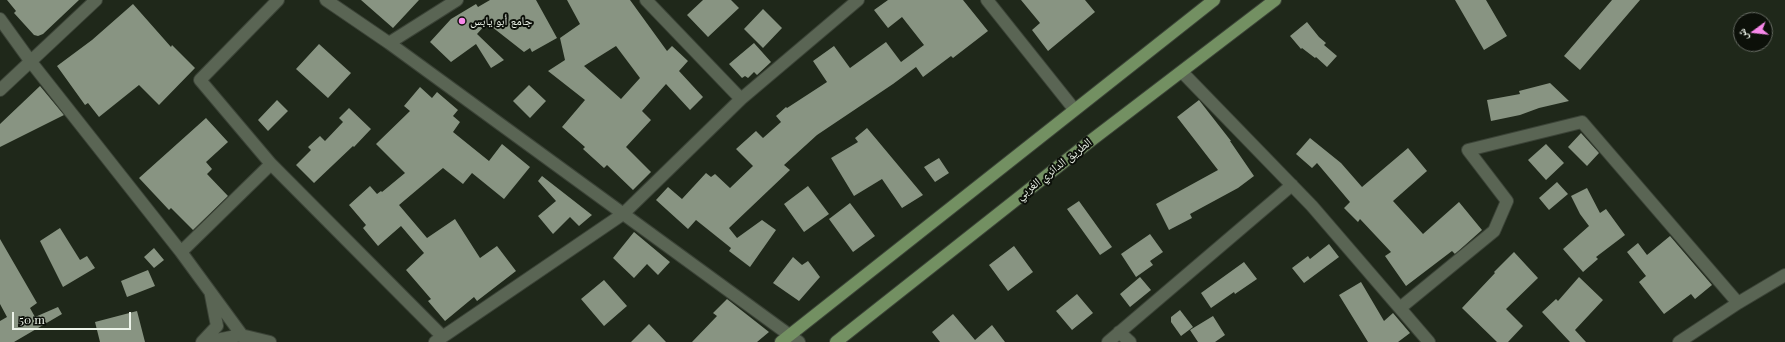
<!DOCTYPE html>
<html>
<head>
<meta charset="utf-8">
<style>
  body { margin:0 }
  #map { position:relative; width:1785px; height:342px; overflow:hidden; background:#1f281a; font-family:"Playfair Display","Noto Naskh Arabic",serif }
  canvas { display:block }
  .north { position:absolute; left:1733px; top:12px; width:40px; height:40px; box-sizing:border-box; background:#0c1009; border:1px solid #666b63; border-radius:50%; rotate:255deg; font-size:11px; font-weight:700; line-height:16px; text-align:center; color:#edf4ea }
  .north::after { content:''; display:block; margin:auto; width:14px; height:18px; background:#f888ea; clip-path:polygon(50% 0,100% 100%,50% 72%,0 100%) }
  .scale { position:absolute; left:12px; top:312px; width:119px; height:18px; box-sizing:border-box; border:2px solid #edf4ea; border-top:0; padding-left:5px; font-size:12px; line-height:14px; white-space:nowrap; color:#edf4ea; -webkit-text-stroke:3px #0c1009; paint-order:stroke }
</style>
</head>
<body>
<div id="map">
<canvas width="1785" height="342"></canvas>
<div class="north">ش</div>
<div class="scale">50 m</div>
</div>
<script>
const c = document.querySelector('canvas').getContext('2d');
c.lineJoin = 'round';
function fill(path, color) {
  c.fillStyle = color;
  c.fill(path, 'evenodd');
}
function stroke(path, color, width, dash) {
  c.strokeStyle = color;
  c.lineWidth = width;
  c.lineCap = dash ? 'butt' : 'round';
  c.setLineDash(dash || []);
  c.stroke(path);
}
function write(font, color, halo, rows, align = 'center') {
  c.font = font + ' "Playfair Display","Noto Naskh Arabic",serif';
  c.lineWidth = 4;
  c.setLineDash([]);
  c.textBaseline = 'middle';
  c.strokeStyle = halo;
  c.fillStyle = color;
  for (const [text, x, y, turn = 0] of rows) {
    c.save();
    c.translate(x, y);
    c.rotate((+turn || 0) * Math.PI / 180);
    c.textAlign = isNaN(turn) ? turn : align;
    if (halo) c.strokeText(text, 0, 0);
    c.fillText(text, 0, 0);
    c.restore();
  }
}
fill(new Path2D(`
  M 7,0 L 79,0 L 43,34 L 38,36 L 34,35 L 14,13 L 16,11 Z
  M 361,0 L 419,0 L 393,28 Z
  M 490,0 L 536,0 L 557,38 L 532,52 L 530,48 L 524,52 L 487,23 L 477,34 L 504,60 L 491,68 L 476,44 L 451,62 L 430,42 L 451,19 L 476,4 L 478,7 Z
  M 567,0 L 630,0 L 667,51 L 672,46 L 688,61 L 679,71 L 703,97 L 690,110 L 666,84 L 642,111 L 651,120 L 626,147 L 651,172 L 633,190 L 607,165 L 604,168 L 583,149 L 585,147 L 562,127 L 585,100 L 548,71 L 565,60 L 560,38 L 580,24 ZM 616,46 L 640,78 L 621,99 L 584,66 Z
  M 703,0 L 731,0 L 739,8 L 708,37 L 687,15 Z
  M 888,0 L 963,0 L 988,31 L 953,58 L 951,56 L 923,77 L 916,67 L 893,84 L 817,135 L 784,165 L 790,170 L 729,228 L 737,238 L 762,220 L 776,230 L 750,267 L 729,251 L 731,248 L 696,220 L 688,229 L 656,200 L 668,187 L 682,199 L 706,173 L 711,177 L 715,174 L 730,188 L 753,166 L 736,149 L 756,131 L 763,138 L 781,122 L 776,116 L 786,107 L 787,108 L 827,82 L 813,61 L 834,46 L 850,68 L 886,42 L 901,62 L 924,45 L 902,17 L 888,28 L 874,10 Z
  M 1021,0 L 1085,0 L 1095,12 L 1048,51 L 1032,30 L 1040,23 Z
  M 1455,0 L 1486,0 L 1507,36 L 1484,50 Z
  M 1612,0 L 1640,0 L 1580,70 L 1564,56 Z
  M 133,4 L 171,47 L 172,45 L 195,68 L 159,105 L 139,85 L 99,117 L 88,103 L 85,105 L 57,66 L 92,40 Z
  M 763,9 L 782,28 L 763,48 L 744,29 Z
  M 1307,22 L 1319,37 L 1326,43 L 1324,45 L 1337,56 L 1327,67 L 1316,57 L 1315,58 L 1302,48 L 1301,49 L 1290,36 Z
  M 754,43 L 771,62 L 757,75 L 754,72 L 748,78 L 745,76 L 742,78 L 729,64 Z
  M 319,44 L 351,73 L 328,98 L 296,69 Z
  M 1550,83 L 1569,101 L 1539,108 L 1520,115 L 1491,121 L 1487,100 L 1520,94 L 1519,91 Z
  M 529,85 L 546,101 L 530,118 L 513,101 Z
  M 40,86 L 64,115 L 0,147 L 0,124 Z
  M 420,87 L 432,98 L 437,92 L 458,110 L 453,116 L 460,122 L 453,132 L 489,161 L 502,144 L 530,167 L 504,199 L 472,173 L 463,184 L 443,168 L 399,205 L 427,238 L 455,219 L 480,258 L 497,246 L 516,271 L 477,301 L 474,297 L 445,321 L 428,301 L 431,299 L 406,270 L 424,253 L 401,226 L 378,246 L 363,228 L 366,225 L 349,205 L 370,186 L 377,194 L 381,191 L 382,192 L 405,173 L 376,144 L 410,111 L 404,106 Z
  M 277,100 L 288,111 L 268,131 L 258,120 Z
  M 1199,100 L 1231,141 L 1230,141 L 1254,176 L 1238,188 L 1190,214 L 1192,218 L 1169,230 L 1156,204 L 1218,170 L 1177,117 Z
  M 349,108 L 371,129 L 354,147 L 353,146 L 314,183 L 296,165 L 311,150 L 308,147 L 320,136 L 325,141 L 343,122 L 339,118 Z
  M 206,118 L 228,142 L 206,162 L 212,169 L 207,174 L 228,196 L 193,230 L 171,208 L 169,210 L 139,178 Z
  M 867,128 L 923,195 L 902,208 L 882,179 L 854,196 L 831,158 L 858,142 L 855,138 Z
  M 1581,133 L 1599,153 L 1587,166 L 1568,147 Z
  M 1310,138 L 1341,163 L 1362,187 L 1408,148 L 1427,171 L 1393,201 L 1423,234 L 1459,202 L 1482,230 L 1455,254 L 1452,251 L 1406,286 L 1385,256 L 1391,252 L 1360,219 L 1358,222 L 1344,208 L 1350,202 L 1317,163 L 1312,168 L 1296,154 Z
  M 1546,144 L 1564,163 L 1546,180 L 1528,160 Z
  M 939,158 L 949,173 L 935,182 L 924,167 Z
  M 542,176 L 592,215 L 579,226 L 570,217 L 553,234 L 538,216 L 556,201 L 538,181 Z
  M 1557,182 L 1568,194 L 1549,210 L 1539,198 Z
  M 808,186 L 829,214 L 804,232 L 784,204 Z
  M 1587,188 L 1600,213 L 1606,209 L 1625,235 L 1596,257 L 1598,259 L 1583,272 L 1563,249 L 1589,226 L 1580,214 L 1571,196 Z
  M 1079,201 L 1112,247 L 1100,255 L 1067,209 Z
  M 850,203 L 875,236 L 853,252 L 829,219 Z
  M 60,228 L 80,260 L 87,256 L 95,268 L 63,287 L 40,241 Z
  M 634,232 L 670,262 L 658,275 L 647,264 L 634,278 L 613,258 Z
  M 1150,234 L 1163,252 L 1150,261 L 1153,265 L 1136,277 L 1121,254 Z
  M 1670,236 L 1712,285 L 1695,299 L 1691,294 L 1664,314 L 1639,282 L 1646,276 L 1627,252 L 1638,243 L 1647,255 Z
  M 0,239 L 37,303 L 30,308 L 35,317 L 58,307 L 62,314 L 14,342 L 0,342 L 0,321 L 7,317 L 0,304 Z
  M 1329,244 L 1339,257 L 1304,283 L 1292,268 L 1308,256 L 1310,259 Z
  M 1014,246 L 1033,272 L 1008,291 L 989,265 Z
  M 154,248 L 164,260 L 154,268 L 144,257 Z
  M 1514,252 L 1538,278 L 1506,309 L 1523,326 L 1508,342 L 1497,342 L 1462,308 L 1495,273 L 1494,272 Z
  M 793,257 L 802,265 L 808,261 L 820,277 L 799,301 L 773,283 Z
  M 1244,262 L 1257,279 L 1235,294 L 1234,292 L 1211,308 L 1201,293 Z
  M 148,270 L 155,286 L 127,297 L 121,281 Z
  M 1140,277 L 1151,290 L 1130,307 L 1120,294 Z
  M 1579,277 L 1603,300 L 1575,330 L 1586,342 L 1570,342 L 1542,312 L 1556,299 L 1558,301 Z
  M 604,280 L 627,306 L 604,326 L 581,299 Z
  M 1361,282 L 1384,321 L 1393,313 L 1410,333 L 1398,342 L 1368,342 L 1339,295 Z
  M 1077,294 L 1093,313 L 1072,330 L 1056,311 Z
  M 727,299 L 769,332 L 757,342 L 692,342 L 717,316 L 713,313 Z
  M 1180,310 L 1193,327 L 1181,336 L 1171,322 L 1171,317 Z
  M 137,311 L 145,342 L 100,342 L 95,322 Z
  M 953,314 L 975,340 L 992,325 L 1005,342 L 940,342 L 932,332 Z
  M 1213,316 L 1225,335 L 1215,342 L 1198,342 L 1190,330 Z
  M 649,324 L 666,342 L 631,342 Z`), '#889482');
const minor = new Path2D(`
  M 278,0 L 200,80 L 271,164 L 442,336
  M 326,0 L 389,43 L 799,342
  M 646,0 L 741,99
  M 987,0 L 1074,109
  M 0,19 L 31,62 L 181,252 L 247,342
  M 389,43 L 457,0
  M 1182,72 L 1312,206 L 1429,342
  M 0,90 L 96,0
  M 181,252 L 271,164
  M 1400,308 L 1494,231 L 1507,201 L 1468,150 L 1582,122 L 1738,303
  M 1119,332 L 1130,342
  M 202,342 L 217,326 L 211,295
  M 207,342 L 241,335 L 270,342
  M 435,342 L 623,214 L 741,99 L 858,0
  M 1108,342 L 1292,185
  M 1679,342 L 1738,303 L 1785,275`);
const major = new Path2D(`
  M 781,342 L 1214,0
  M 836,342 L 1093,139 L 1275,0`);
stroke(minor, '#3b4337', 14);
stroke(major, '#3b4337', 14);
stroke(minor, '#5a6554', 12);
stroke(major, '#739062', 12);
for (const [x, y, r, color] of [
  [462,21,4,"#f888ea"]
]) {
  const dot = new Path2D();
  dot.arc(x, y, r, 0, 2 * Math.PI);
  c.fillStyle = color;
  c.fill(dot);
  stroke(dot, '#0c1009', 1.5);
}
write('12px', '#edf4ea', '#0c1009', [
  ["جامع أبو يابس",470,21]
], 'left');
write('12px', '#edf4ea', '#0c1009', [
  ["الطريق الدائري الغربي",1054,169,-38]
]);
</script>
</body>
</html>
